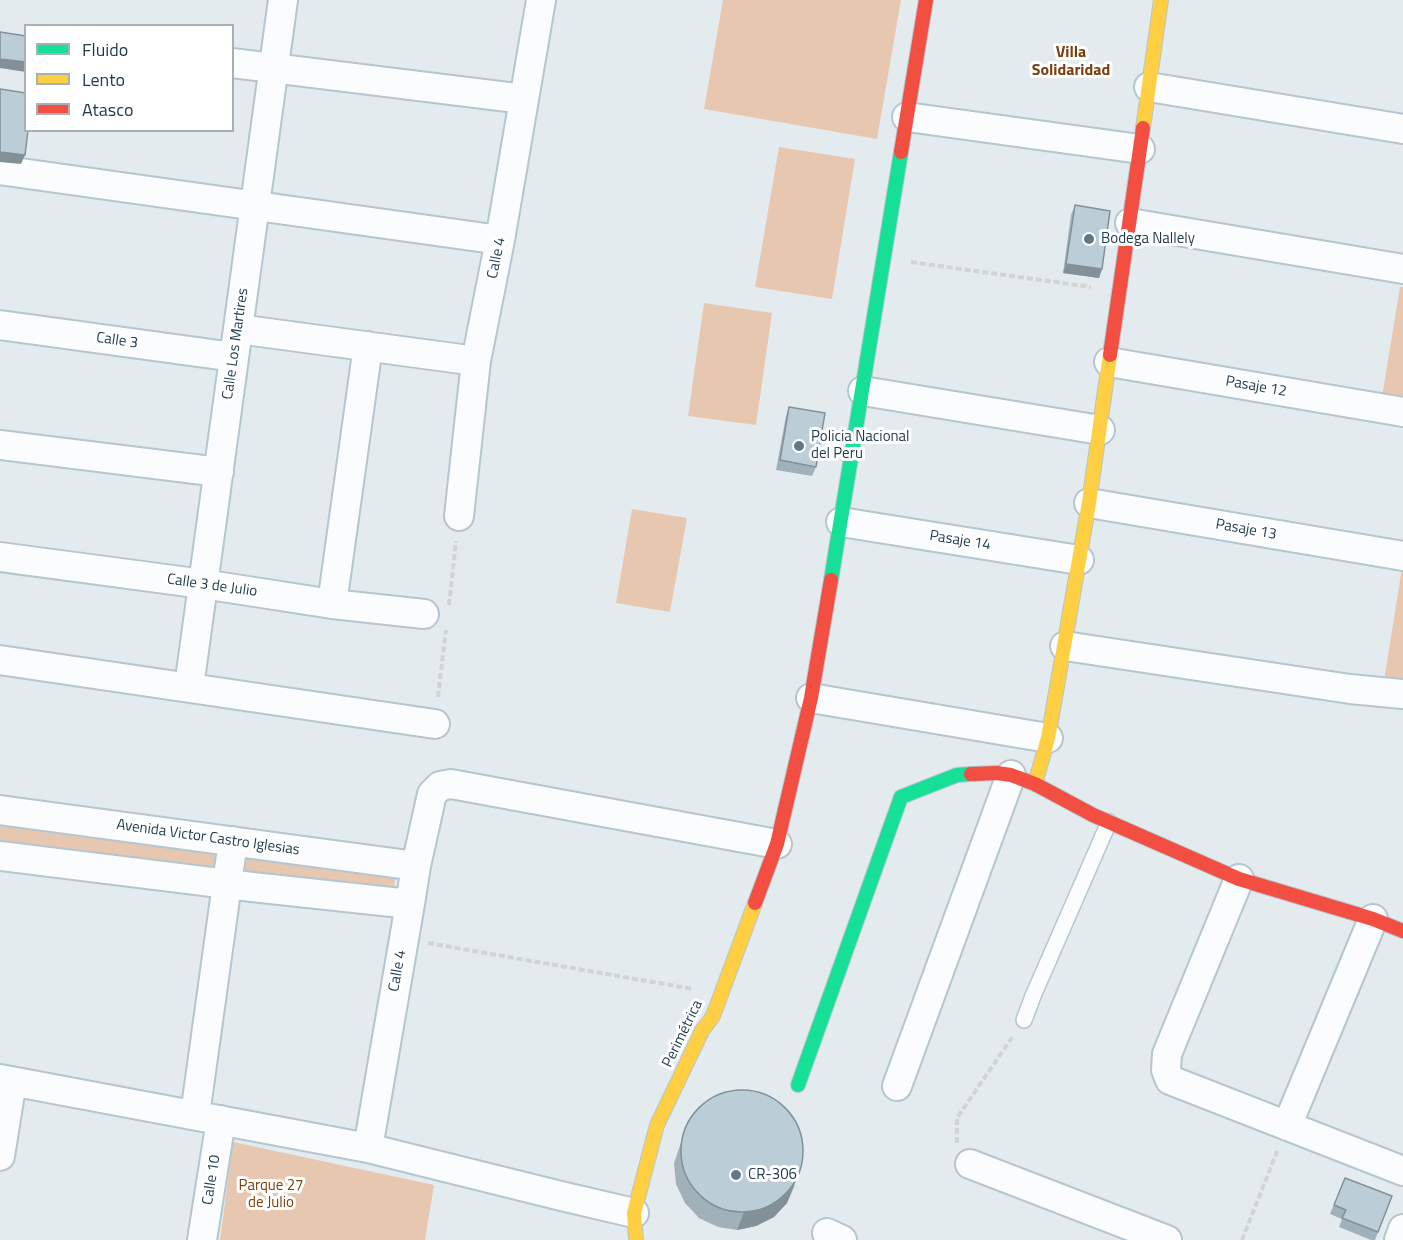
<!DOCTYPE html>
<html>
<head>
<meta charset="utf-8">
<style>
  body { margin:0 }
  #map { position:relative; width:1403px; height:1240px; overflow:hidden; background:#e3ebef; font-family:"Titillium Web",sans-serif }
  canvas { display:block }
  .legend { position:absolute; left:24px; top:24px; width:210px; height:108px; box-sizing:border-box; background:#fff; border:2px solid #a5b1b7; margin:0; padding:8px 10px; list-style:none; font-size:18px; color:#1d3b4c }
  .legend li { display:flex; align-items:center; gap:12px; height:30px }
  .legend b { width:30px; border:2px solid #a5b1b7 }
</style>
</head>
<body>
<div id="map">
<canvas width="1403" height="1240"></canvas>
<ul class="legend">
<li><b style="height:8px;background:#16e098"></b>Fluido</li>
<li><b style="height:8px;background:#ffcf43"></b>Lento</li>
<li><b style="height:8px;background:#f24e42"></b>Atasco</li>
</ul>
</div>
<script>
const c = document.querySelector('canvas').getContext('2d');
c.lineJoin = 'round';
function fill(path, color) {
  c.fillStyle = color;
  c.fill(path, 'evenodd');
}
function stroke(path, color, width, dash) {
  c.strokeStyle = color;
  c.lineWidth = width;
  c.lineCap = dash ? 'butt' : 'round';
  c.setLineDash(dash || []);
  c.stroke(path);
}
function write(font, color, halo, rows, align = 'center') {
  c.font = font + ' "Titillium Web",sans-serif';
  c.lineWidth = 6;
  c.setLineDash([]);
  c.textBaseline = 'middle';
  c.strokeStyle = halo;
  c.fillStyle = color;
  for (const [text, x, y, turn = 0] of rows) {
    c.save();
    c.translate(x, y);
    c.rotate((+turn || 0) * Math.PI / 180);
    c.textAlign = isNaN(turn) ? turn : align;
    if (halo) c.strokeText(text, 0, 0);
    c.fillText(text, 0, 0);
    c.restore();
  }
}
fill(new Path2D(`
  M 723,0 L 901,0 L 877,139 L 704,109 Z
  M 779,147 L 855,159 L 832,299 L 755,287 Z
  M 1400,287 L 1403,287 L 1403,407 L 1381,403 Z
  M 704,303 L 772,313 L 756,425 L 688,416 Z
  M 632,509 L 687,518 L 670,612 L 616,603 Z
  M 1402,568 L 1403,568 L 1403,683 L 1384,681 Z
  M 0,821 L 396,872 L 393,894 L 0,843 Z
  M 233,1142 L 434,1185 L 425,1240 L 220,1240 Z`), '#e8c7b1');
const lane = new Path2D(`
  M 1024,1020 L 1033,996 L 1109,822`);
const street = new Path2D(`
  M 232,63 L 524,99
  M 1149,87 L 1403,129
  M 907,117 L 1140,149
  M 0,170 L 500,240
  M 1130,223 L 1403,269
  M 0,325 L 234,357
  M 238,329 L 476,361
  M 1109,362 L 1403,412
  M 863,391 L 1100,430
  M 0,445 L 219,472
  M 1089,503 L 1403,556
  M 459,516 L 476,361 L 500,240 L 541,0
  M 841,522 L 1079,560
  M 0,557 L 203,584 L 332,604 L 424,614
  M 332,604 L 368,346
  M 1065,646 L 1350,689 L 1403,694
  M 0,660 L 435,724
  M 189,687 L 283,0
  M 811,698 L 1048,738
  M 0,810 L 416,866
  M 0,856 L 252,887 L 410,904
  M 1239,879 L 1167,1054 L 1166,1070 L 1170,1080 L 1403,1171
  M 0,1079 L 368,1148 L 561,1196 L 634,1213
  M 897,1086 L 1011,775
  M 195,1115 L 233,841
  M 1287,1126 L 1373,919
  M 368,1148 L 410,904 L 416,866 L 432,794 L 440,786 L 451,784 L 777,844
  M 0,1156 L 12,1081
  M 970,1164 L 1167,1240
  M 827,1233 L 842,1240
  M 202,1240 L 221,1120
  M 1399,1240 L 1403,1229`);
const fast = new Path2D(`
  M 831,580 L 901,152
  M 798,1085 L 901,797 L 957,775 L 971,774`);
const slow = new Path2D(`
  M 1143,128 L 1161,0
  M 1035,784 L 1048,738 L 1089,503 L 1110,355
  M 636,1240 L 634,1213 L 657,1125 L 702,1031 L 713,1016 L 755,903`);
const jam = new Path2D(`
  M 901,152 L 926,0
  M 1110,355 L 1143,128
  M 971,774 L 997,773 L 1011,775 L 1035,784 L 1093,815 L 1239,879 L 1373,919 L 1403,931
  M 755,903 L 777,844 L 811,698 L 831,580`);
stroke(lane, '#b4c6cf', 18);
stroke(street, '#b4c6cf', 32);
stroke(fast, '#b4c6cf', 16);
stroke(slow, '#b4c6cf', 16);
stroke(jam, '#b4c6cf', 16);
stroke(new Path2D(`
  M 911,262 L 1091,287
  M 449,605 L 456,541
  M 438,697 L 446,630
  M 428,943 L 693,989
  M 957,1143 L 957,1118 L 1013,1036
  M 1242,1240 L 1278,1149`), '#d0d4d6', 4, [6, 3]);
stroke(lane, '#fbfcfd', 15);
stroke(street, '#fbfcfd', 28);
stroke(fast, '#16e098', 14);
stroke(slow, '#ffcf43', 14);
stroke(jam, '#f24e42', 14);
fill(new Path2D(`
  M 1075,205 L 1102,269 L 1099,278 L 1063,273 L 1071,215 Z
  M 789,407 L 816,467 L 812,476 L 776,470 L 786,416 Z
  M 687,1125 L 795,1185 L 787,1203 L 774,1217 L 756,1226 L 737,1230 L 718,1227 L 699,1218 L 685,1203 L 676,1184 L 674,1163 Z
  M 1345,1178 L 1392,1196 L 1375,1240 L 1371,1240 L 1339,1227 L 1342,1219 L 1330,1214 Z`), '#a1b1ba');
fill(new Path2D(`
  M 0,59 L 26,62 L 26,72 L 0,68 Z
  M 0,152 L 25,155 L 21,164 L 0,162 Z
  M 1066,264 L 1102,269 L 1099,278 L 1063,273 Z
  M 801,1167 L 787,1203 L 774,1217 L 756,1226 L 737,1230 L 744,1212 Z`), '#839097');
const building = new Path2D(`
  M 0,32 L 26,36 L 26,62 L 0,59 Z
  M 0,89 L 26,93 L 26,130 L 28,130 L 25,155 L 0,152 Z
  M 1075,205 L 1110,211 L 1102,269 L 1066,264 Z
  M 789,407 L 825,413 L 816,467 L 780,460 Z
  M681 1151a61 61 0 1 1 122 0a61 61 0 1 1-122 0Z
  M 1345,1178 L 1392,1196 L 1378,1232 L 1342,1218 L 1346,1210 L 1334,1205 Z`);
fill(building, '#bbced8');
stroke(building, '#839097', 1.5);
for (const [x, y, r, color] of [
  [1089,239,6,"#627985"],
  [799,446,6,"#627985"],
  [736,1175,6,"#627985"]
]) {
  const dot = new Path2D();
  dot.arc(x, y, r, 0, 2 * Math.PI);
  c.fillStyle = color;
  c.fill(dot);
  stroke(dot, '#fff', 2);
}
write('15px', '#1d3b4c', '#fff', [
  ["Bodega Nallely",1101,239],
  ["Policia Nacional",811,437],
  ["del Peru",811,454],
  ["CR-306",748,1175]
], 'left');
write('15px', '#1d3b4c', '#fff', [
  ["Calle 4",497,258,-79],
  ["Calle 3",117,341,8],
  ["Calle Los Martires",236,344,-82],
  ["Pasaje 12",1256,387,10],
  ["Pasaje 13",1246,530,10],
  ["Pasaje 14",960,541,9],
  ["Calle 3 de Julio",212,586,8],
  ["Avenida Victor Castro Iglesias",208,838,8],
  ["Calle 4",398,971,-80],
  ["Perimétrica",683,1034,-64],
  ["Calle 10",212,1180,-81]
]);
write('15px', '#7d3f06', '#fff', [
  ["Parque 27",271,1186],
  ["de Julio",271,1203]
]);
write('bold 16px', '#7a3f0e', '#fff', [
  ["Villa",1071,53],
  ["Solidaridad",1071,71]
]);
</script>
</body>
</html>
